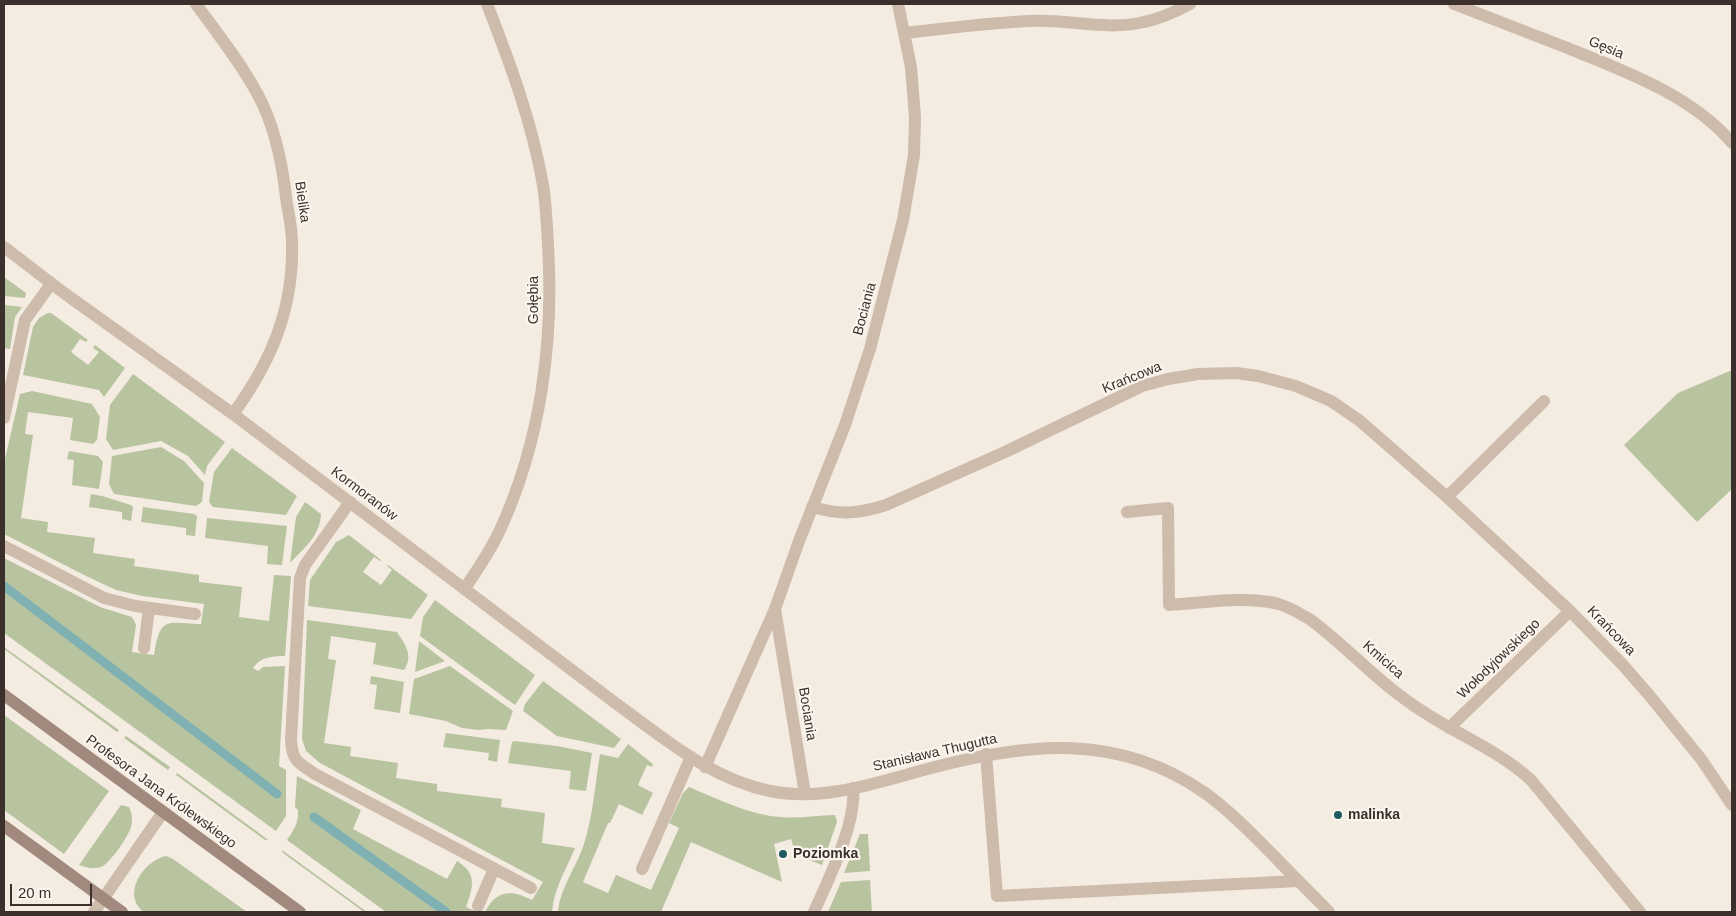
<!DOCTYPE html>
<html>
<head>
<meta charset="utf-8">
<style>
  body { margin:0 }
  #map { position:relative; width:1736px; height:916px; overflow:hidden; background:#f4ebe1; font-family:Arial,sans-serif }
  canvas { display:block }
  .frame { position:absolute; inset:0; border:5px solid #3b302b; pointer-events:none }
  .scale { position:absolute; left:10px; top:884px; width:82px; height:22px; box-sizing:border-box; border:2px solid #3b302b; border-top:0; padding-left:6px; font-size:15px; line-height:18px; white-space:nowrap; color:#3b302b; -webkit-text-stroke:4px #fbf5ee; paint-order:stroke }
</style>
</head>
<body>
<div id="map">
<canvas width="1736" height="916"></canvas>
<div class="frame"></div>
<div class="scale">20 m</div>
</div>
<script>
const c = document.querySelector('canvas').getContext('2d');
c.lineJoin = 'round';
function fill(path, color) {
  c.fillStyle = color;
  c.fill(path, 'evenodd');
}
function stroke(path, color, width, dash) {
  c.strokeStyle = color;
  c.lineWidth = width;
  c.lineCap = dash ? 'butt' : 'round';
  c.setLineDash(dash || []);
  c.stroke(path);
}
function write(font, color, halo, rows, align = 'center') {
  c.font = font + ' Arial,sans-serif';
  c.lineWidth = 4.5;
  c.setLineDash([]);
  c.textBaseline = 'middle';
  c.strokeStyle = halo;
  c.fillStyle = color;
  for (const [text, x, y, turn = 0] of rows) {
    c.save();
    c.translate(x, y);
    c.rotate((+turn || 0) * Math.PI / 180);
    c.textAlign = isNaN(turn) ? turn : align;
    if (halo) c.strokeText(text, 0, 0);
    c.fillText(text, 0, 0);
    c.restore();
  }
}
fill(new Path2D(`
  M 4,277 L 26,293 L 25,298 L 4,296 Z
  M 5,305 L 22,307 L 15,317 L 10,349 L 4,348 Z
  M 48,313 L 51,313 L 88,340 L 86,342 L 80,339 L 71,352 L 88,365 L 99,352 L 93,348 L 95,345 L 125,368 L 104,397 L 99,390 L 23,375 L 33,327 L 39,318 Z
  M 1732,370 L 1732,489 L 1697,522 L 1624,445 L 1678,393 Z
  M 133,374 L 225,442 L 207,466 L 205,475 L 188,456 L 161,441 L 113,450 L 106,439 L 110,405 Z
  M 32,391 L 92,404 L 100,417 L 97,440 L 93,444 L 70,440 L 73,418 L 28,412 L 25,434 L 33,435 L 21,518 L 48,522 L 47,532 L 95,538 L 93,553 L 135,559 L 134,566 L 199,575 L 199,582 L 242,587 L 239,617 L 269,621 L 274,575 L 291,576 L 285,656 C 273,656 260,657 253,668 L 258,671 L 263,667 L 285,666 L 279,766 L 286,770 L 286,816 L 276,831 L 4,633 L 4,558 L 100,607 L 132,617 L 136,625 L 132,652 L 154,655 C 160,615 167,623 201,624 L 204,604 L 142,596 L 116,590 L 86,576 L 4,534 L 4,463 L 20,394 Z
  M 161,447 L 184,461 L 204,483 L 202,502 L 196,506 L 114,494 L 109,484 L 112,456 Z
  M 232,448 L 297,496 L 286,515 L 213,507 L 209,502 L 214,472 Z
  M 69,451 L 98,456 L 103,462 L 99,489 L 72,485 L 74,460 L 67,459 Z
  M 91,494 L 102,496 L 131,505 L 133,507 L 131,521 L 122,519 L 122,512 L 89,507 Z
  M 305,502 L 321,514 C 320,536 304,548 290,563 L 296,517 Z
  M 143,507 L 194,514 L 197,516 L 195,536 L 186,535 L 186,528 L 141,522 Z
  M 207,518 L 287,526 L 282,565 L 267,564 L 268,546 L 205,538 Z
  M 349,535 L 381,560 L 380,561 L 374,557 L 363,572 L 381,585 L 392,570 L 387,566 L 388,565 L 428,595 L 411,619 L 308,606 L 310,580 L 336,542 Z
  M 435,600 L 535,675 L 515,705 L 420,636 L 423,617 Z
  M 307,620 L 397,632 C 405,644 414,656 404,670 L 373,664 L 376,643 L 331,636 L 328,659 L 336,660 L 324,743 L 351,747 L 350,756 L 398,763 L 396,778 L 437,784 L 437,791 L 502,799 L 501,807 L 545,813 L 542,843 L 575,848 C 566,870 554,888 552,912 L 485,912 C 497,889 512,890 532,900 L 543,882 L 320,763 L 306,751 L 302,739 Z
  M 419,641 L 445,661 L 415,672 Z
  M 4,647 L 119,730 L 117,732 L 4,649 Z
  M 450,666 L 513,711 L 506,730 L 488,729 L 479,730 L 462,728 L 446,721 L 409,714 L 414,679 Z
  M 371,676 L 404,682 L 400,713 L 374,709 L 377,685 L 370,684 Z
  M 543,681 L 621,739 L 614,748 L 557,736 L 523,711 L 525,704 Z
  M 4,715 L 109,791 L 64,854 L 4,810 Z
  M 446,733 L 500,740 L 497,762 L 488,760 L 489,753 L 443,747 Z
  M 126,736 L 170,767 L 168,770 L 124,738 Z
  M 514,741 L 557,746 L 592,753 L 586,791 L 569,789 L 571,771 L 508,763 L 512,742 Z
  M 628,744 L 653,764 L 652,767 L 647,765 L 638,785 L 653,793 L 642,815 L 619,804 L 610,823 L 608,823 L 583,882 L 608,893 L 616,875 L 651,890 L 679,828 L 669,823 L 683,793 L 689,787 C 718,799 749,815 781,817 C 799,819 817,815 835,815 L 837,822 L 822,865 L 796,855 L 791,839 L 774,844 L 782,882 L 691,842 L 661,912 L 558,912 C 560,889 575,869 583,847 C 593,817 595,785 600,754 L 618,758 Z
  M 177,773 L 259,833 L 268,840 L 265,840 L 176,775 Z
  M 297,776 L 361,810 L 353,829 L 447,879 L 457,861 C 478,874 473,887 466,907 L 477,912 L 386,912 L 287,840 C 294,830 299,822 298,810 L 295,807 Z
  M 121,805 L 129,807 C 132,813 133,820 131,827 C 128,837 112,860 103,866 C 95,870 87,868 79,865 Z
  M 860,834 L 868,834 L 870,871 L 844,873 Z
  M 282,850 L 367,912 L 364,912 L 283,853 Z
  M 166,856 L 173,859 L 247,912 L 144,912 C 121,895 143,861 166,856 Z
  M 870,880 L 872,912 L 828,912 L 841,882 Z`), '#b8c4a0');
stroke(new Path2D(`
  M 4,586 L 277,794
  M 314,817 L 446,912`), '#7fb0b2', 9);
stroke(new Path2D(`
  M 4,418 L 25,320 L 51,284
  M 350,502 L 305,565 L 300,578 L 291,739 C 292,761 297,762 315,774 L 531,888
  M 4,546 L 104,598 L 135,606 L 195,614
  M 144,648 L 149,608
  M 986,754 L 997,896 L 1298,881
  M 642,869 L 691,757
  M 478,906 L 494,869
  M 814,912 C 828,880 857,823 853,788`), '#cdbbac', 12);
stroke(new Path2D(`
  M 196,4 C 217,33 241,63 258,95 C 275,126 282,162 286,197 C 288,212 292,227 292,242 C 294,309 271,362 233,414
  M 1454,4 C 1491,18 1528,33 1565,47 C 1622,70 1692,95 1732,143
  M 905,33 C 947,28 988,23 1030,21 C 1068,19 1107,31 1144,22 C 1160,19 1175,12 1190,4
  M 4,247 L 64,293 L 233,414 L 618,705 C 665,739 711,779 770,791 C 824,802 879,782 931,768 C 1027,743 1118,732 1205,793 C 1230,811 1251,833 1273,855 C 1291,874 1311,893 1329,912
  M 1447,497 L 1544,401
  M 812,507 C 841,515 858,514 886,505 L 1005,452 L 1142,386 L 1168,379 L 1198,374 L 1236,373 L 1258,376 L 1296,386 L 1331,401 L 1360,421 L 1447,497 L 1570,611 L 1622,664 L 1649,695 L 1701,759 L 1732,805
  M 1127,512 L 1168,508 L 1169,605 C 1203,603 1241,596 1275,603 C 1288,606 1299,613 1311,620 C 1348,648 1380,684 1419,709 C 1456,734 1498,750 1531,780 L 1640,912
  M 465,588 C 478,569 491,550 500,530 C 541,441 554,341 548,245 C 547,225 546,204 543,185 C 532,122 510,63 487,4
  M 775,609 L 805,794
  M 1449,728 L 1570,611
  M 705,767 L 775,609 L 799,541 L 845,425 L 870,349 L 903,220 L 914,155 L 915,117 L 911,67 L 898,4
  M 94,912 L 163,812`), '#cdbbac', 12);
stroke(new Path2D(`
  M 4,695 L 300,912
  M 4,826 L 122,912`), '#a18a7d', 12);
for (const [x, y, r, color] of [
  [1338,815,5,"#1f5a5e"],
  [783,854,5,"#1f5a5e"]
]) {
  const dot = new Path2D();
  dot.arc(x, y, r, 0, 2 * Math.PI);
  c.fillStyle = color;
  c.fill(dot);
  stroke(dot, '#fbf5ee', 2);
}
write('14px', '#3b302b', '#fbf5ee', [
  ["Gęsia",1606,48,23],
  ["Bielika",302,202,82],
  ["Gołębia",534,300,-90],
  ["Bociania",865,309,-75],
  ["Krańcowa",1132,378,-22],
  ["Kormoranów",364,494,37],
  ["Krańcowa",1611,631,46],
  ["Wołodyjowskiego",1499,659,-44],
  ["Kmicica",1383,660,41],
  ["Bociania",807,714,81],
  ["Stanisława Thugutta",935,753,-13],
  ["Profesora Jana Królewskiego",161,792,36]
]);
write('bold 14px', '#3b302b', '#fbf5ee', [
  ["malinka",1348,815],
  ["Poziomka",793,854]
], 'left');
</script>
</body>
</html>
